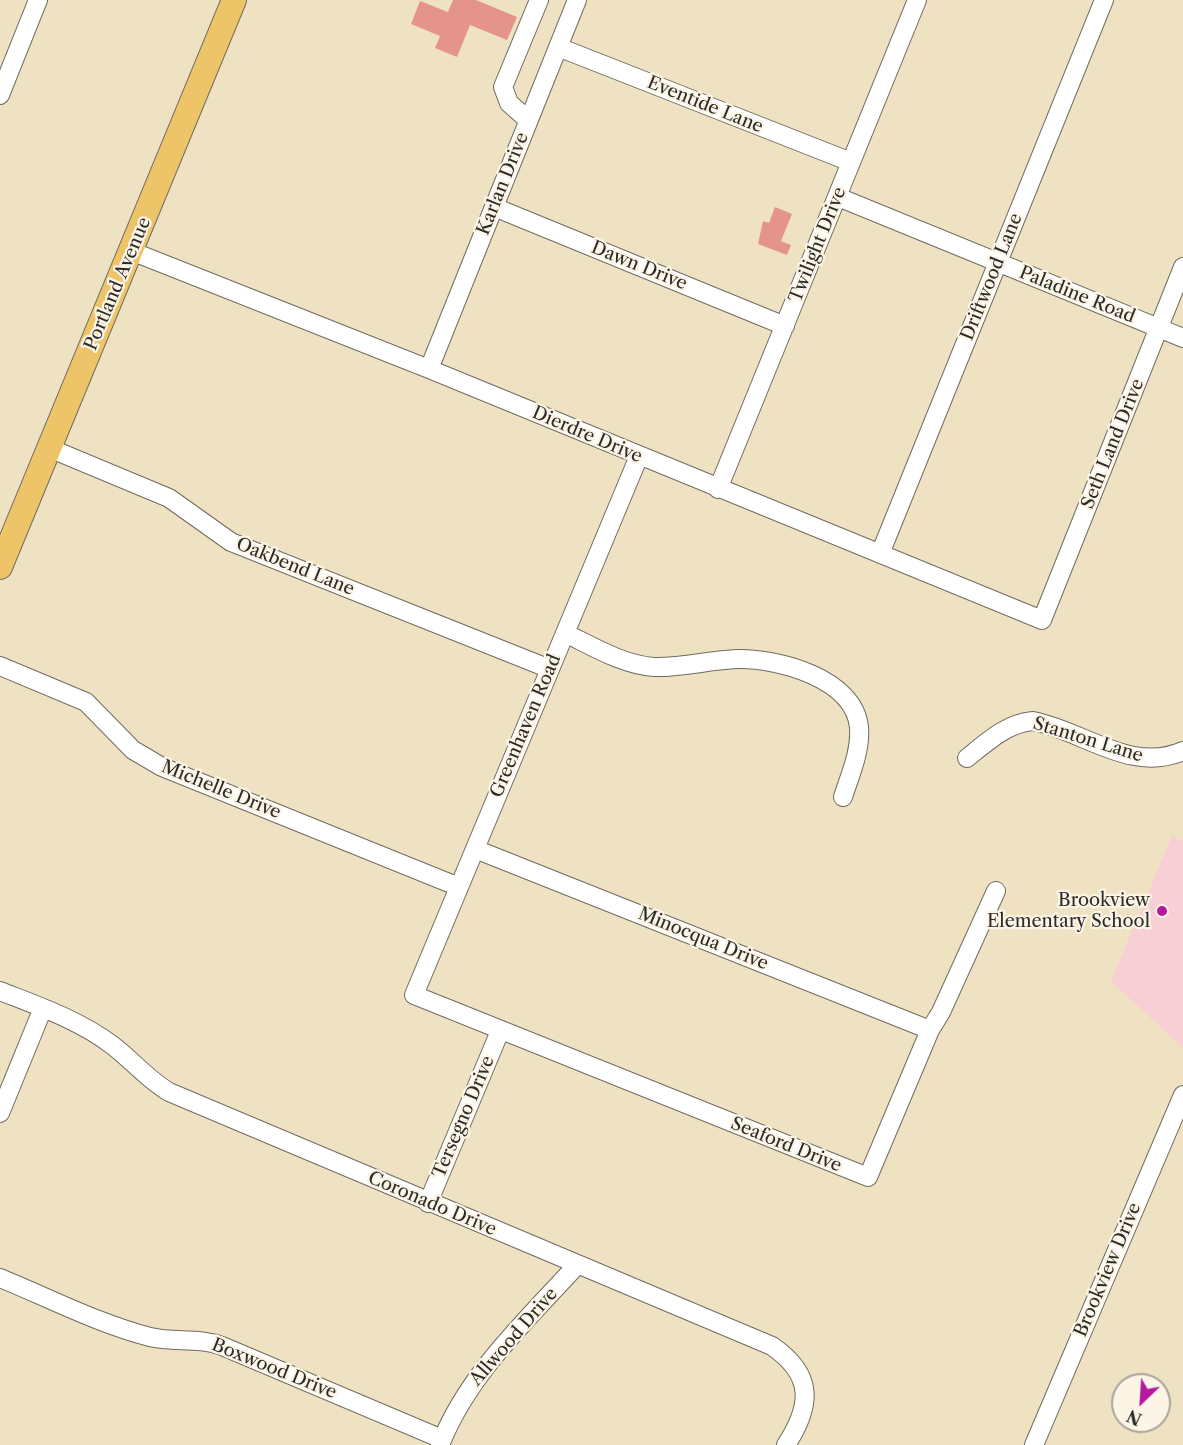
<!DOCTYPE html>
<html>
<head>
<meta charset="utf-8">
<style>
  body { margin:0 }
  #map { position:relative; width:1183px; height:1445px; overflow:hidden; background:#efe2c2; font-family:"Libre Caslon Text",serif }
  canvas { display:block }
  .north { position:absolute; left:1111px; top:1373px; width:60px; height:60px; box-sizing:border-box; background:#fcf5e5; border:2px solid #a8a49b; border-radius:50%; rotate:205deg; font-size:16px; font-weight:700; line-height:24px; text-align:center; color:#2b2b2b }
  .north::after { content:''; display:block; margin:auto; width:21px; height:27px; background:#b5179e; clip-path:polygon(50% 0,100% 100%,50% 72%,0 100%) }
</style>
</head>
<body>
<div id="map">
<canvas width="1183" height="1445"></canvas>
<div class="north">N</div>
</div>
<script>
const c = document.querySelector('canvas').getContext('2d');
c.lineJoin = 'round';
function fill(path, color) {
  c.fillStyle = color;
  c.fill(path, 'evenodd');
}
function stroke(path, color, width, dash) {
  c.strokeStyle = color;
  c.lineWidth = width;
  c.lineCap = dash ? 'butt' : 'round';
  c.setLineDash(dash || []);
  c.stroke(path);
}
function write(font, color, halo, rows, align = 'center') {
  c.font = font + ' "Libre Caslon Text",serif';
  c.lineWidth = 4.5;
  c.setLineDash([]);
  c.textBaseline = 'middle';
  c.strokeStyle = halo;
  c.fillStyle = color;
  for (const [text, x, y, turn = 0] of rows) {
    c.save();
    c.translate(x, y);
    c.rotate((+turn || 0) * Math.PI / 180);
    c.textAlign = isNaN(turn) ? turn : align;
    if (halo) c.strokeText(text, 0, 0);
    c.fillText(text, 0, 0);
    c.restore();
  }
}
fill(new Path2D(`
  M 1172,836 L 1183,841 L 1183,1048 L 1111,981 Z`), '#f7cfd5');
fill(new Path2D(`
  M 453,0 L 476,0 L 517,17 L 507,40 L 470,25 L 457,57 L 435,48 L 440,36 L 411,24 L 420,1 L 448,12 Z
  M 775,207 L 792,214 L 781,241 L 791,245 L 787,255 L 758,244 L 763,221 L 769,223 Z`), '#e5938d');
const minor = new Path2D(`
  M 558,47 L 851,162
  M 0,95 L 38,0
  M 528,120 L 509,103 L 503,87 L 539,0
  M 838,197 L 1183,338
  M 494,207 L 785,326
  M 131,251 L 429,369 L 1042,620 L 1183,267
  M 429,369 L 577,0
  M 49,448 L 169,498 L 231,542 L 550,669
  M 639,456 L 414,995 L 868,1177 L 930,1030 L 941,1012 L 996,891
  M 718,489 L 917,0
  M 880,554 L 1104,0
  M 565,633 C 592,646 623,665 654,667 C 682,668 709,660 737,659 C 777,658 854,678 859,727 C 861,751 850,775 843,797
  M 0,666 L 86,702 L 133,750 L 162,767 L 459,887
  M 967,758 C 987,742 1007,723 1033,721 C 1084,731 1131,774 1183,751
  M 475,849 L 930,1030
  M 0,991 C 38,1006 79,1020 112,1045 C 132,1060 147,1079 169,1092 L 772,1346 C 814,1375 812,1405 786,1445
  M 0,1113 L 43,1008
  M 428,1203 L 500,1031
  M 0,1278 C 49,1298 99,1324 150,1337 C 174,1343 198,1337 222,1346 L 442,1439
  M 440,1445 C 468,1374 526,1321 577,1265
  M 1034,1445 L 1183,1095`);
const major = new Path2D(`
  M 0,567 L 234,0`);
stroke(minor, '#706b60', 20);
stroke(major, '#706b60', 26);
stroke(minor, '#fff', 18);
stroke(major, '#eec469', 24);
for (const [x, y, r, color] of [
  [1162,911,6,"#b5179e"]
]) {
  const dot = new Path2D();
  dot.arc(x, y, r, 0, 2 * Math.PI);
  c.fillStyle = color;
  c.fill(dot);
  stroke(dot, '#fcf5e5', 2);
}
write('18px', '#2b2b2b', '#fcf5e5', [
  ["Eventide Lane",705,105,22],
  ["Karlan Drive",503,184,-68],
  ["Twilight Drive",818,245,-68],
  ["Dawn Drive",639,266,22],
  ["Driftwood Lane",992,277,-68],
  ["Portland Avenue",118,284,-67],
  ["Paladine Road",1077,295,22],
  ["Dierdre Drive",587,435,23],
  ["Seth Land Drive",1113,444,-68],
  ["Oakbend Lane",295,567,22],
  ["Greenhaven Road",526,726,-67],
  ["Stanton Lane",1088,740,17],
  ["Michelle Drive",221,790,22],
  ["Minocqua Drive",703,939,22],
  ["Tersegno Drive",464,1117,-67],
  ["Seaford Drive",786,1145,22],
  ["Coronado Drive",432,1204,23],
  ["Brookview Drive",1108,1270,-67],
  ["Allwood Drive",514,1337,-49],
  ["Boxwood Drive",274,1369,22]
]);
write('18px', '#2b2b2b', '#fcf5e5', [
  ["Brookview",1150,901],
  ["Elementary School",1150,922]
], 'right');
</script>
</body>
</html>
